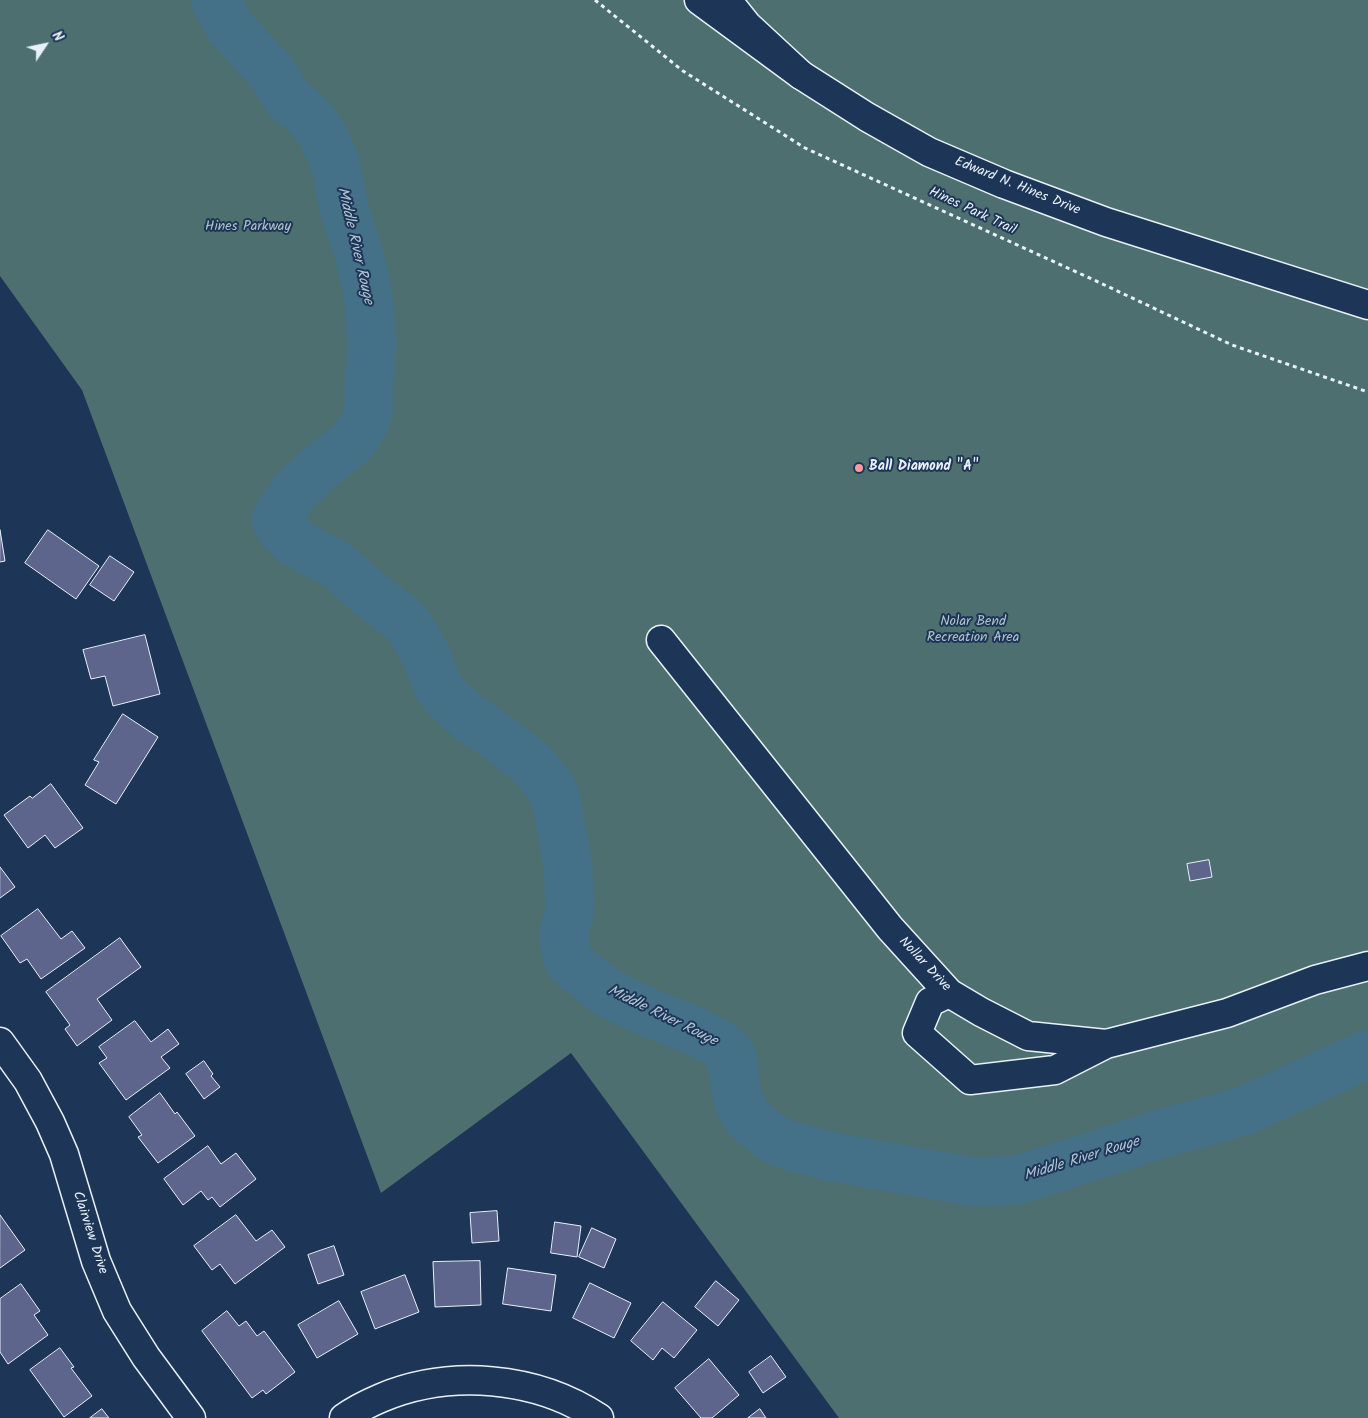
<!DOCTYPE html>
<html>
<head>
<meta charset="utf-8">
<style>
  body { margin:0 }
  #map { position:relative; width:1368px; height:1418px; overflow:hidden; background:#1d3557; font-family:Kalam,sans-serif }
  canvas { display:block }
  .north { position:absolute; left:20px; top:20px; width:50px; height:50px; -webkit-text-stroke:4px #1d3557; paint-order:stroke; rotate:56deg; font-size:14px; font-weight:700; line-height:20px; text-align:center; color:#e8f1f8 }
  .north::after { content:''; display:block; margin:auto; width:18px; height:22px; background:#e8f1f8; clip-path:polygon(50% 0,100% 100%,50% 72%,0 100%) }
</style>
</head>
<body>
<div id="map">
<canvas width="1368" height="1418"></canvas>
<div class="north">N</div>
</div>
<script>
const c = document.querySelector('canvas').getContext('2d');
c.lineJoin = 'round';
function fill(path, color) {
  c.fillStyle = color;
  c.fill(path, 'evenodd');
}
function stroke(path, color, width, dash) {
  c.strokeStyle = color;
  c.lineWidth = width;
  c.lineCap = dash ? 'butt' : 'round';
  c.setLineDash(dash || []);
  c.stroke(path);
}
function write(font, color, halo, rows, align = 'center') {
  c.font = font + ' Kalam,sans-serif';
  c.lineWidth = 4;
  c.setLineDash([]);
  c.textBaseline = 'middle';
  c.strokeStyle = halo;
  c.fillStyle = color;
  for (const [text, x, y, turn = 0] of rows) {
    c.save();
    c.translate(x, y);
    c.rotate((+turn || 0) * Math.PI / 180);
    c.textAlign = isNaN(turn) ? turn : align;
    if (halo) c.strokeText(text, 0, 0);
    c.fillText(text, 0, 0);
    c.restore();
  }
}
fill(new Path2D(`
  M 0,0 L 1368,0 L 1368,1418 L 839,1418 L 571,1053 L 381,1193 L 82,390 L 0,276 Z`), '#4e6f70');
stroke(new Path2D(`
  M 215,0 L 230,27 L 272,73 L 289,100 L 302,110 L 313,121 L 322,134 L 335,163 L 344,209 L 359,254 L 369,300 L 370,330 L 372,346 L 369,377 L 369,409 L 364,424 L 353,441 L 316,471 L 293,493 L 276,520 L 284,532 L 296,543 L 338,566 L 373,597 L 399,616 L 410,627 L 426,655 L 437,685 L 446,697 L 469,718 L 495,735 L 533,765 L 553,790 L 560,821 L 568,868 L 570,900 L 569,916 L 564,931 L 565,947 L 569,962 L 606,992 L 649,1013 L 693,1030 L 721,1045 L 732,1057 L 736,1089 L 739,1104 L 748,1118 L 772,1138 L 787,1145 L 833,1157 L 974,1182 L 989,1182 L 1020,1179 L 1109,1151 L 1154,1136 L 1244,1111 L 1368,1054`), '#447088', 49);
const building = new Path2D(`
  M 0,530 L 5,561 L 0,562 Z
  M 48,530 L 99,566 L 76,599 L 25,563 Z
  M 110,556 L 134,572 L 114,601 L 90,585 Z
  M 145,635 L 160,694 L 113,706 L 105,676 L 91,679 L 83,650 Z
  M 123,714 L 158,737 L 116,804 L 85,785 L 99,762 L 94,760 Z
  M 51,784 L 83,828 L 55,848 L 45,835 L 28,848 L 4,815 L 30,796 L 32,798 Z
  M 1209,860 L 1212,877 L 1190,881 L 1187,864 Z
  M 0,867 L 15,887 L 0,898 Z
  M 38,909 L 61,939 L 72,931 L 85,948 L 41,979 L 27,959 L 20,963 L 1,936 Z
  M 120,938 L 141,967 L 97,999 L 112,1020 L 77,1046 L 65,1029 L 70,1025 L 46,992 Z
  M 135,1021 L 151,1042 L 168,1029 L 179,1044 L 161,1057 L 170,1068 L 126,1100 L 99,1063 L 107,1058 L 99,1047 Z
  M 204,1061 L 213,1074 L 211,1076 L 220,1087 L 204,1099 L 186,1074 Z
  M 160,1093 L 175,1114 L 177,1112 L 195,1136 L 158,1163 L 138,1137 L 142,1135 L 129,1117 Z
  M 208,1146 L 221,1164 L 236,1153 L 256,1179 L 220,1207 L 212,1197 L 208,1200 L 201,1191 L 183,1205 L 164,1179 Z
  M 497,1211 L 499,1241 L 472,1243 L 470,1213 Z
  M 0,1215 L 25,1250 L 0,1268 Z
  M 236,1215 L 256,1241 L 272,1230 L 285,1247 L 235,1284 L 220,1264 L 212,1270 L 194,1246 Z
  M 555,1222 L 581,1226 L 577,1257 L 551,1253 Z
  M 592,1228 L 616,1239 L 604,1268 L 579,1257 Z
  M 334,1246 L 344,1275 L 318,1284 L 308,1255 Z
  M 480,1261 L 481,1305 L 435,1307 L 433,1262 Z
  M 508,1268 L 556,1275 L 551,1311 L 503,1304 Z
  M 405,1275 L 419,1312 L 375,1329 L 361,1292 Z
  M 716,1281 L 739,1300 L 718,1326 L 695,1307 Z
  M 590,1283 L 631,1303 L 614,1338 L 573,1318 Z
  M 21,1284 L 40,1311 L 34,1315 L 48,1335 L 8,1364 L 0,1352 L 0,1299 Z
  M 339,1301 L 358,1334 L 317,1358 L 298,1325 Z
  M 663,1302 L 697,1330 L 674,1358 L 662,1348 L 653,1360 L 631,1341 Z
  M 227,1311 L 239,1326 L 246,1321 L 257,1336 L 264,1331 L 295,1372 L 266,1394 L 263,1390 L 252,1398 L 202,1331 Z
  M 60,1348 L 74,1367 L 71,1368 L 92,1396 L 64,1417 L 30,1370 Z
  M 771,1356 L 786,1377 L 763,1393 L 749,1372 Z
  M 709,1359 L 739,1395 L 712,1418 L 701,1418 L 675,1388 Z
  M 102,1409 L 109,1418 L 90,1418 Z
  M 760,1409 L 766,1418 L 748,1418 Z`);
fill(building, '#5d658c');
stroke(building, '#e8f1f8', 1);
const minor = new Path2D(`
  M 699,0 L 801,75 L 867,117 L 929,152 L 1004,184 L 1106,222 L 1368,305
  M 661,640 L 890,928 L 949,993 L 981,1012 L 1028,1036 L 1106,1044 L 1227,1013 L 1315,980 L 1368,966
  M 949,993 L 930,1002 L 917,1033 L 970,1080 L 1055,1070 L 1106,1044
  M 0,1042 L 28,1081 L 50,1122 L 64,1154 L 96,1261 L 117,1311 L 146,1357 L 191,1418
  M 344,1418 C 356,1409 367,1404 381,1398 C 450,1369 536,1376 599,1418`);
const major = new Path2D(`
  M 727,0 L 747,25 L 801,75`);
stroke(minor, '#e8f1f8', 31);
stroke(major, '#e8f1f8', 31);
stroke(new Path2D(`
  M 595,0 L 683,71 L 805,148 L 1094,280 L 1232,345 L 1368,392`), '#e8f1f8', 3, [4, 4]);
stroke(minor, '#1d3557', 28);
stroke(major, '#1d3557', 28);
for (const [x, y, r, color] of [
  [859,468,5,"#ff9aa2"]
]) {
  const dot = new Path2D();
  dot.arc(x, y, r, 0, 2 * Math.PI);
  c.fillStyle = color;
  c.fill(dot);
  stroke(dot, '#1d3557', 2);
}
write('14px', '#e8f1f8', '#1d3557', [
  ["Edward N. Hines Drive",1017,187,22],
  ["Hines Park Trail",972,212,25],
  ["Nollar Drive",924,965,47],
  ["Clairview Drive",89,1233,72]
]);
write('14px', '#b2c4c8', '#1d3557', [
  ["Hines Parkway",248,228],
  ["Nolar Bend",973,623],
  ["Recreation Area",973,639]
]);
write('bold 14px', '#e8f1f8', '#1d3557', [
  ["Ball Diamond \"A\"",869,468]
], 'left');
write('italic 15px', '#afc4d1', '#1d3557', [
  ["Middle River Rouge",354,246,77],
  ["Middle River Rouge",662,1017,26],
  ["Middle River Rouge",1082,1160,-17]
]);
</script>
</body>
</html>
